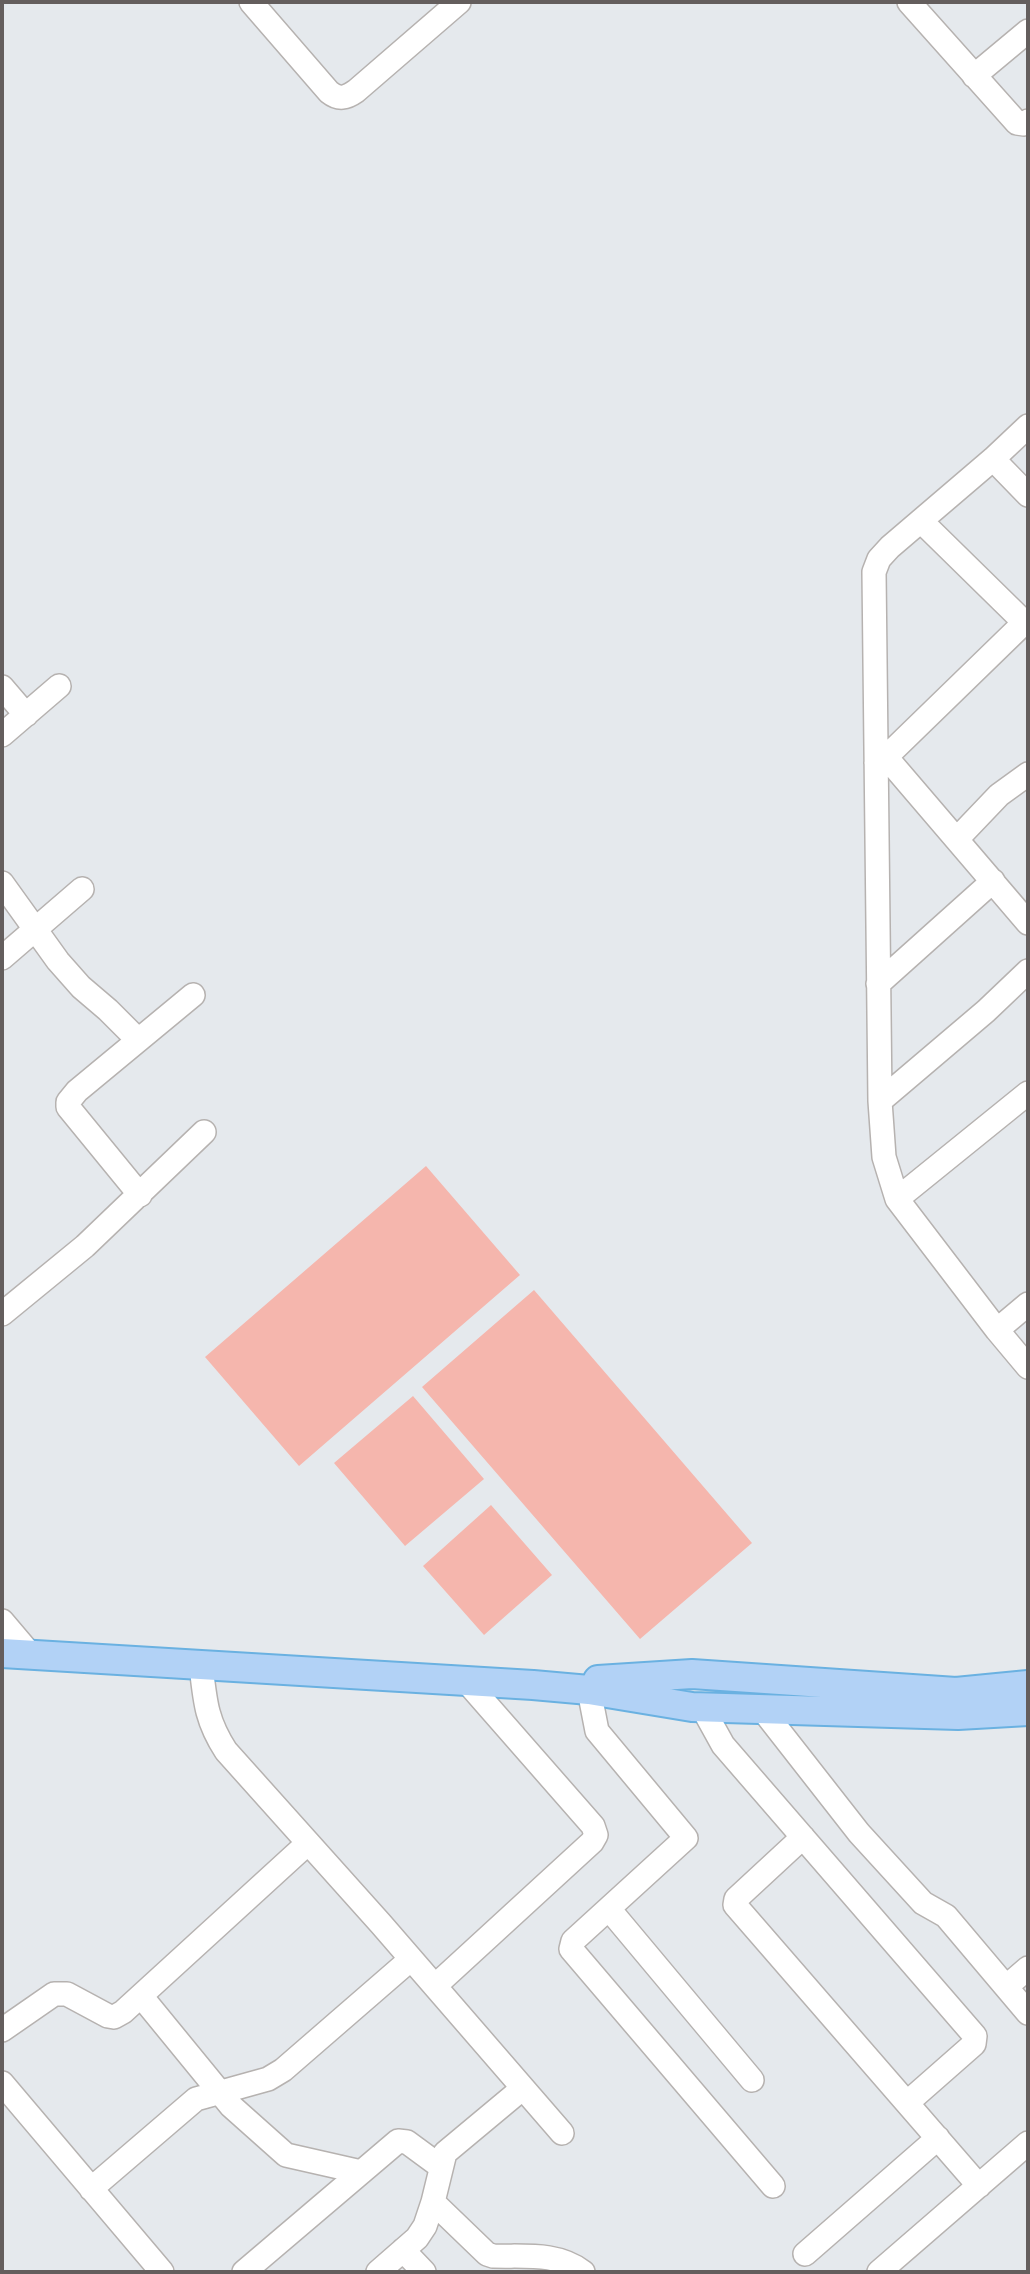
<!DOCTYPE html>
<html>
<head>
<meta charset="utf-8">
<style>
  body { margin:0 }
  #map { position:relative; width:1030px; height:2274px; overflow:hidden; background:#e5e9ed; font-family:Commissioner,sans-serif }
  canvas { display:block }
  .frame { position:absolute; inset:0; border:4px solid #645e5d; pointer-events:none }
</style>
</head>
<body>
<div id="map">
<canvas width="1030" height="2274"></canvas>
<div class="frame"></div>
</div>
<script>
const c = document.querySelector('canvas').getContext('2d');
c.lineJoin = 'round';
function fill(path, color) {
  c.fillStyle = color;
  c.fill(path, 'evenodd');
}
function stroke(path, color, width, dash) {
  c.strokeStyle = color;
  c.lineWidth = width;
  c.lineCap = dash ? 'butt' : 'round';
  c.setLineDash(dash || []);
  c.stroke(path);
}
fill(new Path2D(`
  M 426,1166 L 520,1275 L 299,1466 L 205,1357 Z
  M 534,1290 L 752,1543 L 640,1639 L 422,1387 Z
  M 413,1396 L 484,1479 L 405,1546 L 334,1463 Z
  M 491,1505 L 552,1575 L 484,1635 L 423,1566 Z`), '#f5b6ad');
const minor = new Path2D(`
  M 251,2 L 329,92 C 339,100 346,98 356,91 L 459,2
  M 909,2 L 1017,123 L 1024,124 L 1028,121
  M 974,76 L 1028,31
  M 1028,426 L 993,459 L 890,547 L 879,559 L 874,572 L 880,1101 L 884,1157 L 897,1199 L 997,1330 L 1028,1367
  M 993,459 L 1028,495
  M 921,521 L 1025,623
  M 2,687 L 26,715
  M 2,735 L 59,686
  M 886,757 L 1028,923
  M 876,763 L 886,757 L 1028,619
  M 957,839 L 999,795 L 1028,774
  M 2,883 L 58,961 L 81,987 L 108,1010 L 138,1040
  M 2,958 L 82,889
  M 878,984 L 993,881
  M 880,1101 L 986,1011 L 1028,971
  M 140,1195 L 68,1107 L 68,1102 L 77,1091 L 193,995
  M 897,1199 L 1028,1093
  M 2,1314 L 85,1246 L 204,1132
  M 997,1330 L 1028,1304
  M 2,1621 L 30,1654
  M 201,1665 C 205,1701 206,1720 226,1751 L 381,1924 L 562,2133
  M 589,1690 L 597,1731 L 686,1838 L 573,1941 L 571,1949 L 773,2186
  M 702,1707 L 723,1745 L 975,2036 L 974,2044 L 908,2102
  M 762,1709 L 859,1833 L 923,1903 L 946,1916 L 1028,2013
  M 803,1837 L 736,1899 L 735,1905 L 979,2186
  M 609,1909 L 752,2080
  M 435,1986 L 592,1842 L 596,1835 L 593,1826 L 466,1681
  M 1006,1987 L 1028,1968
  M 141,1996 L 231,2106 L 286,2155 L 361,2172
  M 2,2030 L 54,1994 L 67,1994 L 108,2016 L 114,2017 L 123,2012 L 308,1843
  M 2,2083 L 162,2272
  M 91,2189 L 196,2099 L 268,2079 L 283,2070 L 411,1959
  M 433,2202 L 487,2254 L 493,2256 C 524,2257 557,2252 583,2272
  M 403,2250 L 424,2272
  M 805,2254 L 938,2138
  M 244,2272 L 398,2141 L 407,2142 L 441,2167
  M 378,2272 L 417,2238 L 425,2226 L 433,2202 L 445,2153 L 523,2088
  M 879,2272 L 1028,2143`);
const major = new Path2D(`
  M 2,1653 L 533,1685 L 589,1690 L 692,1707 L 958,1715 L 1028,1711
  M 598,1680 L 692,1674 L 956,1692 L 1028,1685`);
stroke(minor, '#b6b2b0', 26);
stroke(major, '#6ab1e1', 32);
stroke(minor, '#fff', 23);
stroke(major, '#b2d2f6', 28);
</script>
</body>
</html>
